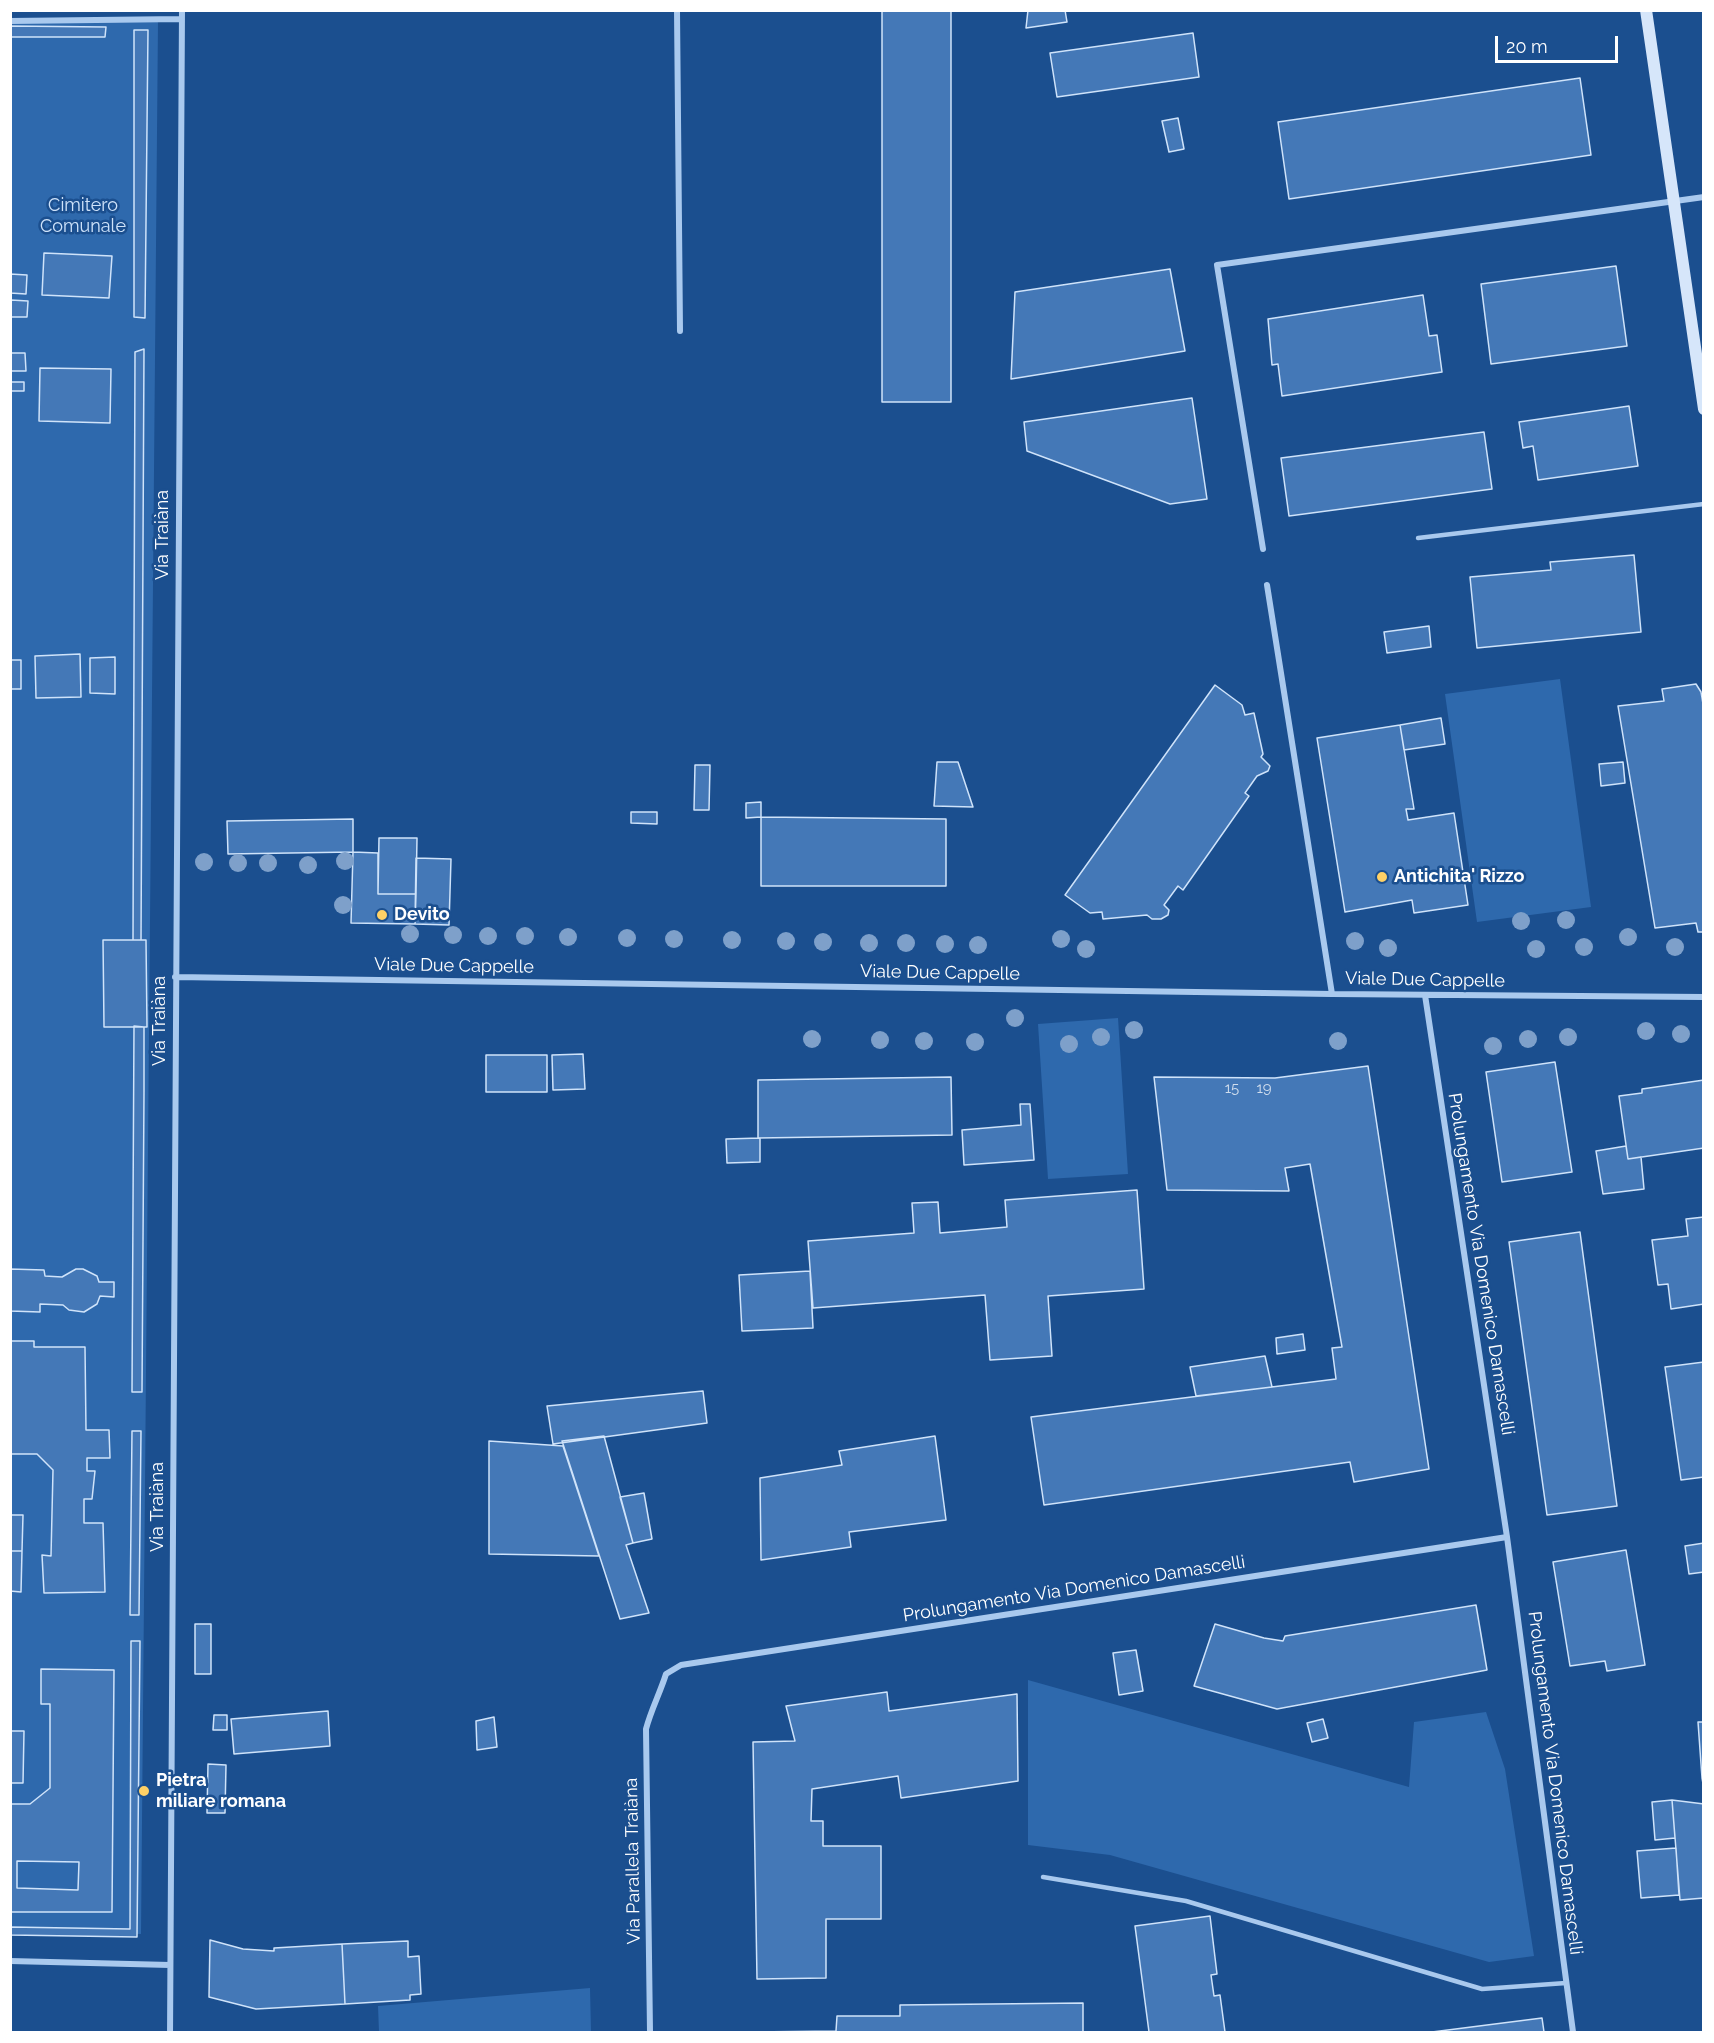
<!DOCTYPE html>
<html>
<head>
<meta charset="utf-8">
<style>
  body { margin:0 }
  #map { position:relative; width:1714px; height:2043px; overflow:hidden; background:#1b4f8f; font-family:Raleway,sans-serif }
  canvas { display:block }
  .frame { position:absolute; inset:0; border:12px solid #fff; pointer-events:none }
  .scale { position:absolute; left:1495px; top:36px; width:123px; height:27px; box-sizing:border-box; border:3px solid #fff; border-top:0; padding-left:8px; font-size:18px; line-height:21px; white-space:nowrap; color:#fff; -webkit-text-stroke:4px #1b4f8f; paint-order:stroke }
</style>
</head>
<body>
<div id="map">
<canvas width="1714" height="2043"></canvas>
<div class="frame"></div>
<div class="scale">20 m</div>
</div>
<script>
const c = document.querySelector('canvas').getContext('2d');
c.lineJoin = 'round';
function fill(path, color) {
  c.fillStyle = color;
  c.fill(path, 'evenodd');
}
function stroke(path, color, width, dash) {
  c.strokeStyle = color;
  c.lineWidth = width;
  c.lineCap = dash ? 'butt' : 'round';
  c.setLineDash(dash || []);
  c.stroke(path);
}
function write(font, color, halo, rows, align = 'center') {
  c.font = font + ' Raleway,sans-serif';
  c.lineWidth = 5;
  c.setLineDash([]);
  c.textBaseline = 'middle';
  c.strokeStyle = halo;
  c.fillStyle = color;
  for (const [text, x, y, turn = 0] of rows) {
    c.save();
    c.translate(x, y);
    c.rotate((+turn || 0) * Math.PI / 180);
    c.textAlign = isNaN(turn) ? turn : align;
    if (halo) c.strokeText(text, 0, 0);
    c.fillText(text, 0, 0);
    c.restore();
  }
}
fill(new Path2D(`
  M 158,21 L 141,1934 L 11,1931 L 11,23 Z
  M 1560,679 L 1591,907 L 1477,922 L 1445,694 Z
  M 1118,1018 L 1128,1174 L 1048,1179 L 1038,1024 Z
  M 1028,1680 L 1409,1787 L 1414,1722 L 1486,1712 L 1505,1769 L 1534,1956 L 1489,1962 L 1110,1855 L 1028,1845 Z
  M 590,1988 L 591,2032 L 379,2032 L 378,2006 Z`), '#2e69ad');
const building = new Path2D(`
  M 882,10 L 951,10 L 951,402 L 882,402 Z
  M 1028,10 L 1065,10 L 1067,22 L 1026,28 Z
  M 10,26 L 106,27 L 105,37 L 10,37 Z
  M 134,30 L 148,30 L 145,318 L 134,317 Z
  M 1193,33 L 1199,77 L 1057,97 L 1050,53 Z
  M 1580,78 L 1591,155 L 1289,199 L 1278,122 Z
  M 1178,118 L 1184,149 L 1169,152 L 1162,121 Z
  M 44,253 L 112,256 L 109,298 L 42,295 Z
  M 1616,266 L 1627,346 L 1491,364 L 1481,284 Z
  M 1170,269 L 1185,351 L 1011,379 L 1015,292 Z
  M 10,274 L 27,275 L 26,294 L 10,293 Z
  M 1423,295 L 1429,336 L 1437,335 L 1442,372 L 1282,396 L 1278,364 L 1272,365 L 1268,319 Z
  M 11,300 L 28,301 L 27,317 L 11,317 Z
  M 144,349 L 141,940 L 133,940 L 135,352 Z
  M 10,353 L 25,353 L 26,371 L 10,371 Z
  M 40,368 L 111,369 L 110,423 L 39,421 Z
  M 10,382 L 24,382 L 24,391 L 10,391 Z
  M 1192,398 L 1207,499 L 1170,504 L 1027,451 L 1024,422 Z
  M 1629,406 L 1638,466 L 1538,480 L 1533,446 L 1523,448 L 1519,422 Z
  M 1484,432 L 1492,489 L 1289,516 L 1281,458 Z
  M 1634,555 L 1641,632 L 1477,648 L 1470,577 L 1551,570 L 1550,562 Z
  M 1429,626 L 1431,647 L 1387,653 L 1384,632 Z
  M 80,654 L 81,697 L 36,698 L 35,656 Z
  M 115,657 L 115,694 L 90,693 L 90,658 Z
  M 10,660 L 21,660 L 21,689 L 10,689 Z
  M 1696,684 L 1701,692 L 1704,710 L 1704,932 L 1698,932 L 1696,923 L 1655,928 L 1618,706 L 1664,701 L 1662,689 Z
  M 1215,685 L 1242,705 L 1245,715 L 1254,713 L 1263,754 L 1261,757 L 1270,766 L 1268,771 L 1257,776 L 1245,793 L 1249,796 L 1183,890 L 1178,886 L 1164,905 L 1169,910 L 1168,915 L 1161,919 L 1152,919 L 1147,915 L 1103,919 L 1102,912 L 1090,913 L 1065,895 Z
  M 1441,718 L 1445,744 L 1404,750 L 1400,725 Z
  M 1400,725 L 1414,809 L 1406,809 L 1408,820 L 1454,813 L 1468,905 L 1414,913 L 1412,900 L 1345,912 L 1317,738 Z
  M 937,762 L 958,762 L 973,807 L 934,806 Z
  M 1623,762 L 1625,783 L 1601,786 L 1599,764 Z
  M 695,765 L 710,765 L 709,810 L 694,810 Z
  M 761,802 L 761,817 L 746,818 L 746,803 Z
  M 631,812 L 657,812 L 657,824 L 631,823 Z
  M 761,817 L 946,819 L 946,886 L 761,886 Z
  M 353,819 L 353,852 L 228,854 L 227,821 Z
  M 379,838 L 417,838 L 416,894 L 378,894 Z
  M 353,852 L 378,853 L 378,894 L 416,894 L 415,924 L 351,923 Z
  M 416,858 L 451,859 L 449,925 L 415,924 Z
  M 103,940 L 146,940 L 147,1027 L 104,1027 Z
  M 134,1026 L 144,1027 L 144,1092 L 142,1392 L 132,1392 Z
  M 583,1054 L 585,1089 L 553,1090 L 552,1055 Z
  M 486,1055 L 547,1055 L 547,1092 L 486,1092 Z
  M 1555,1062 L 1572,1172 L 1502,1182 L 1486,1072 Z
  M 1368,1066 L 1429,1469 L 1354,1482 L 1350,1462 L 1044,1505 L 1031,1417 L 1336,1379 L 1332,1348 L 1342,1347 L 1310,1164 L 1285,1168 L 1289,1191 L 1167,1190 L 1154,1077 L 1275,1078 Z
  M 951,1077 L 952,1135 L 758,1138 L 758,1080 Z
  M 1704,1080 L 1704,1148 L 1628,1159 L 1619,1096 L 1642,1093 L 1642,1089 Z
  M 1020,1104 L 1030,1104 L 1034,1160 L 964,1165 L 962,1130 L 1021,1125 Z
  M 760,1138 L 760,1162 L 727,1163 L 726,1139 Z
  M 1626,1146 L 1628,1159 L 1641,1157 L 1644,1189 L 1603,1194 L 1596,1151 Z
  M 1137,1190 L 1144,1289 L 1048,1296 L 1052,1356 L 990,1360 L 985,1295 L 813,1308 L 808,1241 L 914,1233 L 912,1203 L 938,1202 L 940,1233 L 1007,1227 L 1005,1200 Z
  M 1704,1217 L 1704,1304 L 1671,1309 L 1668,1284 L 1658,1285 L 1652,1240 L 1688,1236 L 1686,1219 Z
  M 1580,1232 L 1617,1506 L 1547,1515 L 1509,1242 Z
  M 10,1269 L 44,1270 L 45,1276 L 62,1277 L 76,1269 L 83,1269 L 97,1276 L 99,1282 L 114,1282 L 114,1297 L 100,1296 L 97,1304 L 84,1312 L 69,1310 L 63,1305 L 40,1304 L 40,1312 L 10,1311 Z
  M 810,1271 L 813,1328 L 742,1331 L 739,1275 Z
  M 1303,1334 L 1305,1350 L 1277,1354 L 1276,1338 Z
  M 10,1341 L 34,1341 L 34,1347 L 85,1347 L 86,1430 L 109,1430 L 110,1458 L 87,1458 L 87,1471 L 95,1471 L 92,1499 L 84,1499 L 84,1523 L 103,1523 L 105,1592 L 44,1593 L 42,1555 L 51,1556 L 53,1470 L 37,1454 L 10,1454 Z
  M 1265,1356 L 1272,1387 L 1196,1396 L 1190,1367 Z
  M 1704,1362 L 1704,1477 L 1681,1480 L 1665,1367 Z
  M 703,1391 L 707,1423 L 553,1444 L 547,1406 Z
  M 132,1431 L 141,1431 L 139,1615 L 130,1615 Z
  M 604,1436 L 633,1543 L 626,1545 L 649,1613 L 620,1619 L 562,1441 Z
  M 935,1436 L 946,1520 L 849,1532 L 851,1547 L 761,1560 L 760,1478 L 842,1465 L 839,1451 Z
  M 489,1441 L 563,1446 L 599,1556 L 489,1554 Z
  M 644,1493 L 652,1539 L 633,1543 L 620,1497 Z
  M 10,1515 L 23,1515 L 22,1551 L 10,1551 Z
  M 1704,1543 L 1704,1572 L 1689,1574 L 1685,1546 Z
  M 1626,1550 L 1645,1665 L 1607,1671 L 1605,1661 L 1570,1666 L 1553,1562 Z
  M 10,1551 L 22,1551 L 21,1592 L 10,1591 Z
  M 1476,1605 L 1487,1670 L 1277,1709 L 1194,1686 L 1215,1624 L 1264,1638 L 1283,1641 L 1285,1636 Z
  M 195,1624 L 211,1624 L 211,1674 L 195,1674 Z
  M 131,1641 L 140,1641 L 137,1937 L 10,1935 L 10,1927 L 130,1929 Z
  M 1136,1650 L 1143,1691 L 1119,1695 L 1113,1653 Z
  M 41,1669 L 114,1670 L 112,1912 L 10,1912 L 10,1804 L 30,1804 L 50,1788 L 50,1704 L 41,1704 ZM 17,1861 L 79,1862 L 78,1890 L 17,1888 Z
  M 887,1692 L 889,1711 L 1017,1694 L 1018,1781 L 901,1798 L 898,1776 L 812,1789 L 811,1821 L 823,1821 L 823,1846 L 881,1846 L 881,1919 L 826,1919 L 826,1978 L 757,1979 L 753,1742 L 795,1741 L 786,1706 Z
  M 328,1711 L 330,1746 L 234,1754 L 231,1719 Z
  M 214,1715 L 227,1715 L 227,1730 L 213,1730 Z
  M 494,1717 L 497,1747 L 477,1750 L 476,1721 Z
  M 1323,1719 L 1328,1738 L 1312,1742 L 1307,1723 Z
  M 1698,1722 L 1704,1722 L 1704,1789 L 1702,1778 Z
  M 10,1731 L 24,1731 L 23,1783 L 10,1783 Z
  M 208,1764 L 226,1765 L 225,1813 L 207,1813 Z
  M 1672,1800 L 1704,1804 L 1704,1898 L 1680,1900 Z
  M 1672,1800 L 1675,1838 L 1655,1840 L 1652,1802 Z
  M 1676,1848 L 1679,1895 L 1641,1898 L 1637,1851 Z
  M 1210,1916 L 1217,1974 L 1211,1975 L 1214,1996 L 1220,1995 L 1225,2032 L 1149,2032 L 1135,1926 Z
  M 210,1940 L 243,1949 L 274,1951 L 274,1948 L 342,1944 L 345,2004 L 256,2009 L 209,1997 Z
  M 408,1941 L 408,1957 L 419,1956 L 421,1994 L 410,1995 L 410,2000 L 345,2004 L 342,1944 Z
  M 1083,2003 L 1083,2032 L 752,2032 L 836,2031 L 837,2016 L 900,2016 L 900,2005 Z
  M 1542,2018 L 1544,2032 L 1432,2032 Z`);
fill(building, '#4478b7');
stroke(building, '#cfe3fa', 1.5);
stroke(new Path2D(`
  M 1418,538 L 1704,504
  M 1043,1877 L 1186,1901 L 1482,1989 L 1566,1983`), '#a9c9ee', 4.5);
stroke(new Path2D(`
  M 677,10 L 680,331
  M 10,21 L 182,19
  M 1263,549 L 1217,265 L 1704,197
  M 1267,585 L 1332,994
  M 175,977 L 1332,994 L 1704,997
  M 1425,995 L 1507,1537 L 1573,2032
  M 10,1961 L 170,1965
  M 170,2032 L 182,10
  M 650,2032 L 646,1729 C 651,1710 660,1693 666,1674 L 681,1665 L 1507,1537`), '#a9c9ee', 6);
stroke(new Path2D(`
  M 1646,10 L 1704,409`), '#d6e6fa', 12);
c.fillStyle = '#7ea0ca';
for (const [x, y] of [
  [345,861],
  [204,862],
  [238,863],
  [268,863],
  [308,865],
  [343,905],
  [1566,920],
  [1521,921],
  [410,934],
  [453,935],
  [488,936],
  [525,936],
  [568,937],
  [1628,937],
  [627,938],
  [674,939],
  [1061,939],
  [732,940],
  [786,941],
  [1355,941],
  [823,942],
  [869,943],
  [906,943],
  [945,944],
  [978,945],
  [1584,947],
  [1675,947],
  [1388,948],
  [1086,949],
  [1536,949],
  [1015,1018],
  [1134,1030],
  [1646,1031],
  [1681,1034],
  [1101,1037],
  [1568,1037],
  [812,1039],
  [1528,1039],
  [880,1040],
  [924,1041],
  [1338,1041],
  [975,1042],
  [1069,1044],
  [1493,1046]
]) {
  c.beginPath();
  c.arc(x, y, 9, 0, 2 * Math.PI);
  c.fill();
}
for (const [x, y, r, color] of [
  [1382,877,6,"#ffd166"],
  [382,915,6,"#ffd166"],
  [144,1791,6,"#ffd166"]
]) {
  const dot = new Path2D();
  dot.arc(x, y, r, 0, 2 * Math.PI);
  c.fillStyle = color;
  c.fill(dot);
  stroke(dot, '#1b4f8f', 2);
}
write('15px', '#d0dded', null, [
  ["15",1232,1088],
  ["19",1264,1088]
]);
write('18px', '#cfe3fa', '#1b4f8f', [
  ["Cimitero",83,206],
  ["Comunale",83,227]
]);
write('18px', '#fff', '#1b4f8f', [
  ["Via Traiàna",163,535,-90],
  ["Viale Due Cappelle",454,966,1],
  ["Viale Due Cappelle",940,973,1],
  ["Viale Due Cappelle",1425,980,1],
  ["Via Traiàna",160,1021,-90],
  ["Prolungamento Via Domenico Damascelli",1481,1264,81],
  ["Via Traiàna",158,1507,-90],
  ["Prolungamento Via Domenico Damascelli",1074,1589,-9],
  ["Prolungamento Via Domenico Damascelli",1555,1783,83],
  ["Via Parallela Traiàna",633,1861,-91]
]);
write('bold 18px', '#fff', '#1b4f8f', [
  ["Antichita' Rizzo",1394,877],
  ["Devito",394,915],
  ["Pietra",156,1781],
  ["miliare romana",156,1802]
], 'left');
</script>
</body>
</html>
